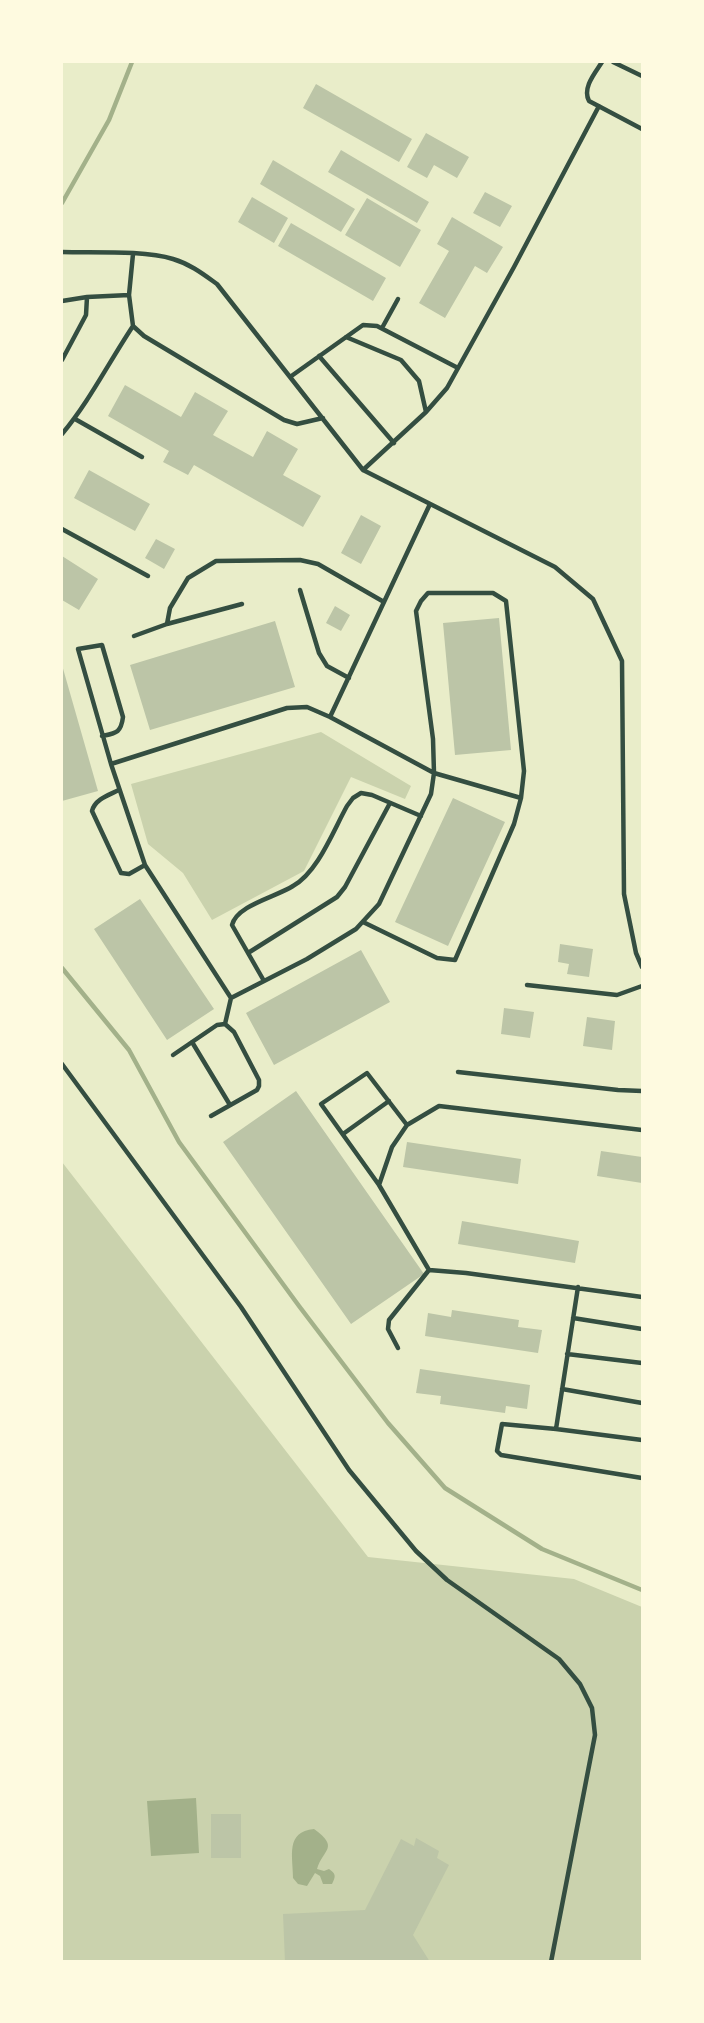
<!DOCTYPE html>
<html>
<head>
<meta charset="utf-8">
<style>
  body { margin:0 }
  #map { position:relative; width:704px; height:2023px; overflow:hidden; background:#e9edc9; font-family:Rubik,sans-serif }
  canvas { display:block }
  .frame { position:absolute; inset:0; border:63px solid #fefae0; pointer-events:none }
</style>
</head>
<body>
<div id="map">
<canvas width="704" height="2023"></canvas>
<div class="frame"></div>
</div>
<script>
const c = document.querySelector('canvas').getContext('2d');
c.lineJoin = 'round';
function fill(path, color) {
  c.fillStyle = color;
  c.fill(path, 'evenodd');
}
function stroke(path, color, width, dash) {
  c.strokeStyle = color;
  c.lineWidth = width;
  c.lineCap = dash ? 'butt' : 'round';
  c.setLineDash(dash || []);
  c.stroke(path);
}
fill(new Path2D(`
  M 321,732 L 411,786 L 405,799 L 351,777 L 304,871 L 212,920 L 183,873 L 148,844 L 131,784 Z
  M 62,1162 L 368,1557 L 574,1579 L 642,1607 L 642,1961 L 62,1961 Z`), '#cad2ad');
fill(new Path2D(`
  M 196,1798 L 199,1853 L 151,1856 L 147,1801 Z
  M 314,1829 C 340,1848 323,1849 317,1869 L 324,1871 L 329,1869 C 336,1874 336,1876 332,1884 L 323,1884 L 320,1876 L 315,1873 L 307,1886 L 298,1884 L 293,1878 C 293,1856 285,1832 314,1829 Z`), '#a3b18a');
stroke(new Path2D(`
  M 62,203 L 109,120 L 132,62
  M 62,968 L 129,1050 L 179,1142 L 299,1306 L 388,1423 L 445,1488 L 542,1549 L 642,1590`), '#a3b18a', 4.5);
fill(new Path2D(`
  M 316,84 L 412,139 L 399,162 L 303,108 Z
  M 426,133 L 469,157 L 457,178 L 434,165 L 427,178 L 407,167 Z
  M 341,150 L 429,202 L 417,223 L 328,172 Z
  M 273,160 L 355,209 L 341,232 L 260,184 Z
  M 485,192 L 512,206 L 500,227 L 473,213 Z
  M 252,197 L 288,218 L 274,243 L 238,222 Z
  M 367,198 L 421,230 L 400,267 L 345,235 Z
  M 452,217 L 503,247 L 487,273 L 475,266 L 445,318 L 419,303 L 449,251 L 437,244 Z
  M 291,223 L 386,278 L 373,301 L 278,246 Z
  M 125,385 L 181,417 L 195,392 L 228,411 L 213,435 L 253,457 L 267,431 L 298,449 L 283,475 L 321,496 L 303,527 L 194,465 L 188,475 L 163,462 L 169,451 L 108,416 Z
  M 89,470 L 150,504 L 135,531 L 74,498 Z
  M 361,515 L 381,526 L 361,564 L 341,553 Z
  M 156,539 L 175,549 L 164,569 L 145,558 Z
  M 62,556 L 98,579 L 79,610 L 62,600 Z
  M 335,606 L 350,615 L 341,631 L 326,623 Z
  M 499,618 L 511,750 L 455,755 L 443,623 Z
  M 275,621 L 295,687 L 150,730 L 130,665 Z
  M 62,665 L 98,791 L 62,801 Z
  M 453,798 L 505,822 L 448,946 L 395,922 Z
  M 140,899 L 214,1009 L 167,1040 L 94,929 Z
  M 560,944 L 593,949 L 589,977 L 567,974 L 569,964 L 558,962 Z
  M 361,950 L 390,1002 L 274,1065 L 246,1013 Z
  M 504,1008 L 534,1012 L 530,1038 L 501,1034 Z
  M 587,1017 L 615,1021 L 612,1050 L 583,1046 Z
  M 296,1091 L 424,1274 L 351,1324 L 223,1142 Z
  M 407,1142 L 521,1159 L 518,1184 L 403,1167 Z
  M 601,1151 L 642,1157 L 642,1183 L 597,1176 Z
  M 462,1221 L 579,1241 L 575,1263 L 458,1244 Z
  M 452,1310 L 519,1320 L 518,1327 L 542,1330 L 538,1353 L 425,1336 L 428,1313 L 451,1317 Z
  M 420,1369 L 530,1385 L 527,1409 L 506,1406 L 505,1413 L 440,1404 L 441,1396 L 416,1393 Z
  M 211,1814 L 241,1814 L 241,1858 L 211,1858 Z
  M 416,1838 L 439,1851 L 437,1858 L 449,1865 L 413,1935 L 430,1962 L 285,1962 L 283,1914 L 365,1910 L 401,1839 L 414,1846 Z`), '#bcc5a7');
stroke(new Path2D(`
  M 602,62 C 595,73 582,88 589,101 L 642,129
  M 613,62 L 642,76
  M 62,252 C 93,253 144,250 173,259 C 190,264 203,274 217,284 L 363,470 L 555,567 L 593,599 L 622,661 L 624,894 L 636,953 L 642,967
  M 133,254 L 129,295 L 133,326 L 144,336 L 284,420 L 297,424 L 323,418
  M 62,301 L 87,297 L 129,295
  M 382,328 L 398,299
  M 346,337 L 401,360 L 419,381 L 426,412
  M 319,356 L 394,443
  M 62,360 L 86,315 L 87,297
  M 290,377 L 363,325 L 377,326 L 458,368
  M 75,419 L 142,457
  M 62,434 C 89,402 109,362 133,326
  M 363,470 L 426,412 L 447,388 L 514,267 L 599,106
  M 62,529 L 148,576
  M 300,590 L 319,653 L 327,666 L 349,678
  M 167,624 L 170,608 L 188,578 L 216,561 L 300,560 L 318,564 L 384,602
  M 134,636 L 167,624 L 242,604
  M 330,717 L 430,504
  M 102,736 C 116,733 121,733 123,717 L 102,645 L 78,649 L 111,764 L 145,865 L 231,998 L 225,1024
  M 111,764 L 287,708 L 307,707 L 330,717 L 434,773 L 521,798
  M 119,790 C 109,795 95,799 92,811 L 121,873 L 129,874 L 145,865
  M 248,953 L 337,897 L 345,887 L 390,803
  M 264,981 L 232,925 C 237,905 276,897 293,886 C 318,872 333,831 347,806 L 353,798 L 361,793 L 372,795 L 421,816
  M 527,985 L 617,995 L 642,986
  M 231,998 L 307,959 L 356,929 L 379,904 L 431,794 L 434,773 L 433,739 L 416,611 L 421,601 L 428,593 L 493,593 L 506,601 L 524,771 L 521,798 L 514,824 L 455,960 L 437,958 L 363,922
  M 192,1042 L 230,1105
  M 173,1055 L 217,1025 L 225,1024 L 234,1032 L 259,1080 L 259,1086 L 257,1090 L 211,1116
  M 62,1064 L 241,1307 L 349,1470 L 416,1551 L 447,1580 L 559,1659 L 580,1684 L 592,1708 L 595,1735 L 551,1962
  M 458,1072 L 618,1090 L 642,1091
  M 407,1125 L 367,1073 L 321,1104 L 379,1185 L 429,1270
  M 343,1134 L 389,1101
  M 379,1185 L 392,1147 L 407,1125 L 439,1106 L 642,1130
  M 429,1270 L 466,1273 L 642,1297
  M 578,1287 L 556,1429 L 502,1424 L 497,1451 L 501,1455 L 642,1478
  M 573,1318 L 642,1329
  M 398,1348 L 388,1329 L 389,1320 L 429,1270
  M 567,1354 L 642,1363
  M 562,1389 L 642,1403
  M 556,1429 L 642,1440`), '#344e41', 4.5);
</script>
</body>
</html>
